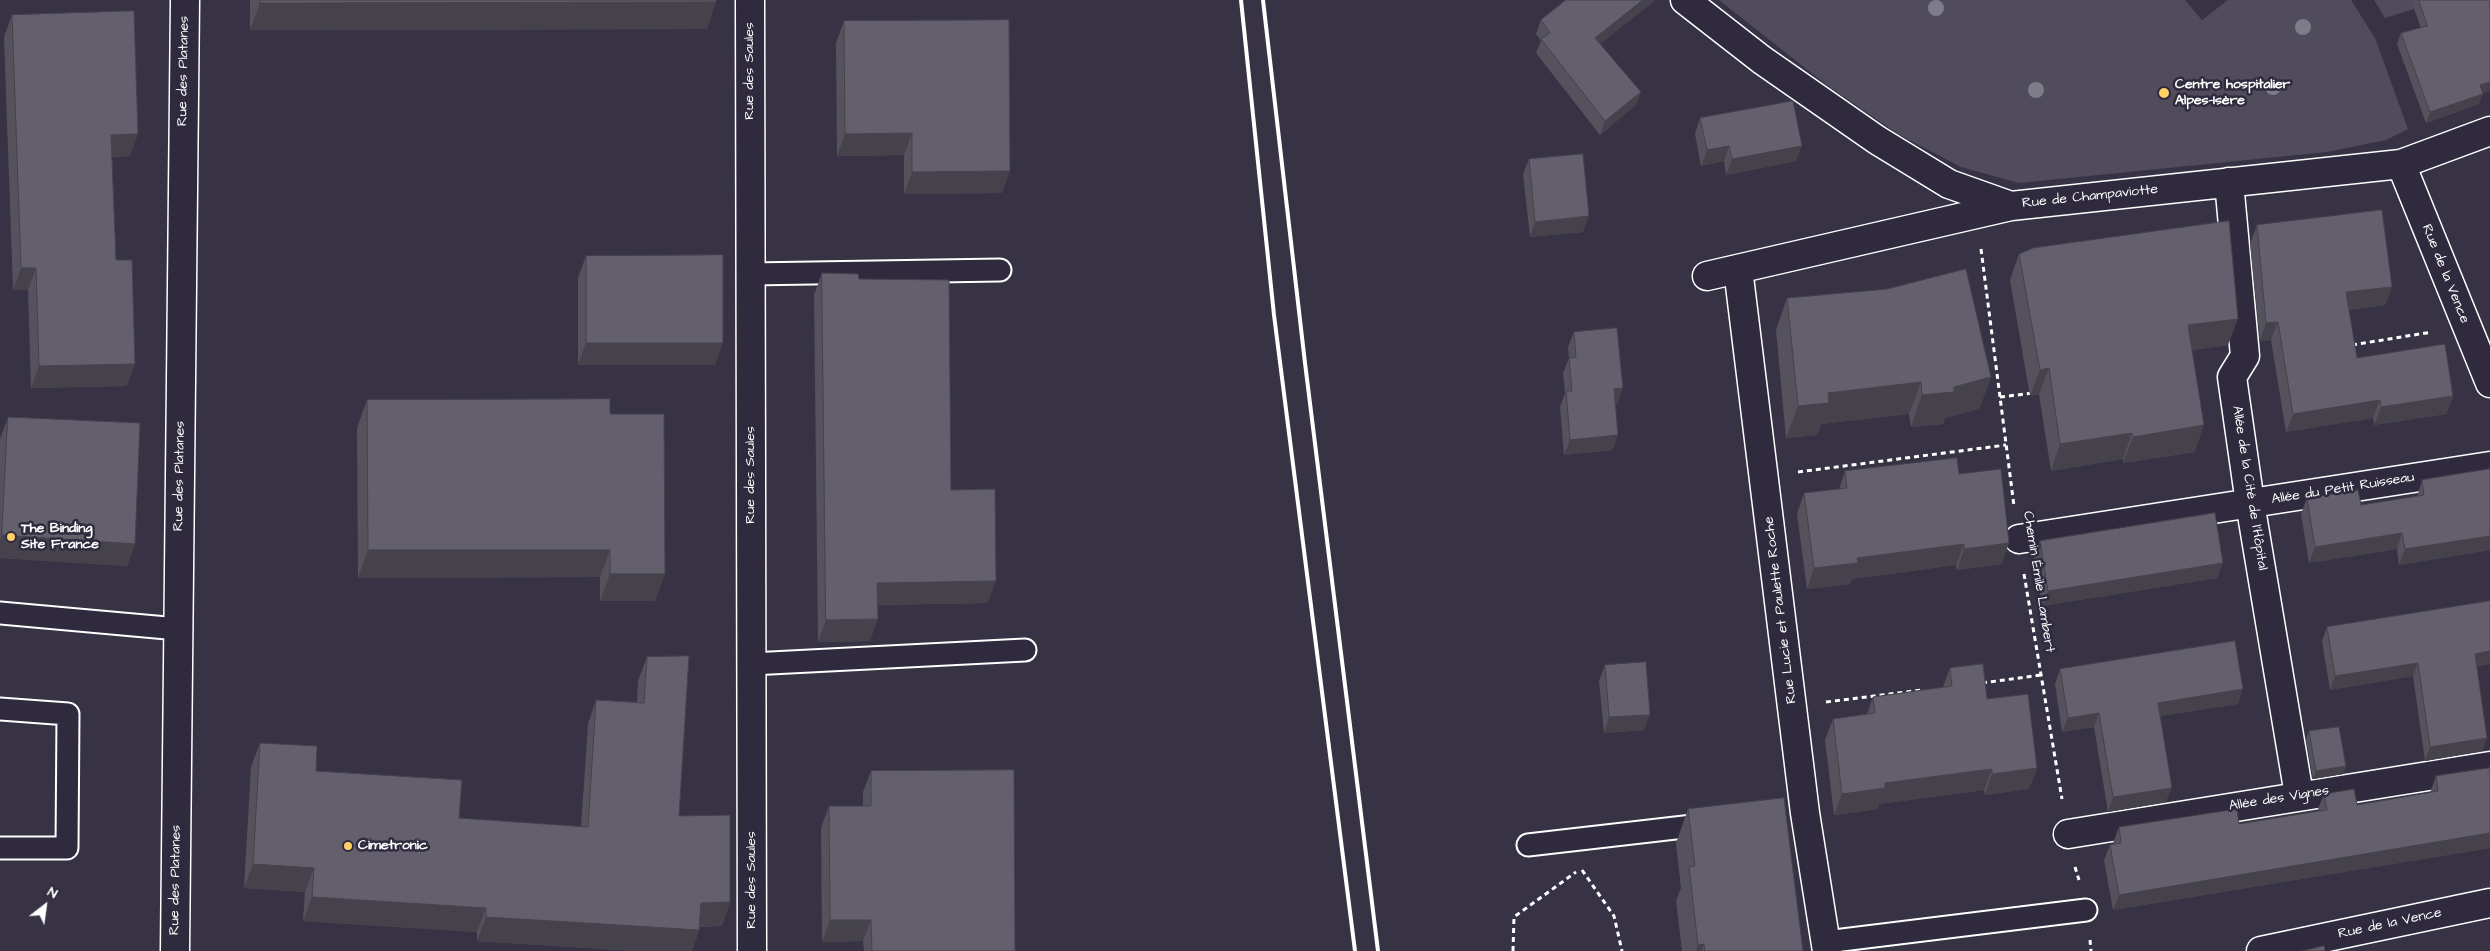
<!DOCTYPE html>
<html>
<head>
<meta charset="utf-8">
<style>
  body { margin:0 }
  #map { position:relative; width:2490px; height:951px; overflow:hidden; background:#373345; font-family:"Architects Daughter",sans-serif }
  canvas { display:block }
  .north { position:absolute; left:20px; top:881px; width:50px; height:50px; -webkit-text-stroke:4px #2f2a3d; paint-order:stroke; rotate:30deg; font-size:14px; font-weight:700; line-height:20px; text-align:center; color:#fff }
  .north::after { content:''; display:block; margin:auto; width:18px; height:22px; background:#fff; clip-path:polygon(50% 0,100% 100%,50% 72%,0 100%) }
</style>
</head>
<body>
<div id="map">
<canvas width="2490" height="951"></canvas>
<div class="north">N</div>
</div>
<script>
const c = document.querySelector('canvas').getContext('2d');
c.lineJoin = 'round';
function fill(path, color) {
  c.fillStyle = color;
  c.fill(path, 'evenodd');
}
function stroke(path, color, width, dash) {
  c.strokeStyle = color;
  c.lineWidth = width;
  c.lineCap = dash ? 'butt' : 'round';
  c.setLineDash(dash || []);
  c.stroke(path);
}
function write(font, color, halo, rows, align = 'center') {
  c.font = font + ' "Architects Daughter",sans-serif';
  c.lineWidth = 5;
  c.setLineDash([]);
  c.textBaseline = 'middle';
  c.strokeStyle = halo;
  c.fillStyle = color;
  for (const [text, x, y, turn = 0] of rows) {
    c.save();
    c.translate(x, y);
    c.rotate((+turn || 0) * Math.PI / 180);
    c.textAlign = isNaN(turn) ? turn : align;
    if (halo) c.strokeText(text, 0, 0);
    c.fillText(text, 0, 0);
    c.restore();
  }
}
fill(new Path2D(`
  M 1719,0 L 2185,0 L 2202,20 L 2228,0 L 2351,0 L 2375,38 L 2408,129 L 2386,140 L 2327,152 L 2019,183 L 1961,167 L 1898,134 L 1828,86 Z
  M 2374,0 L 2411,0 L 2414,9 L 2385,18 Z`), '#514c5c');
const service = new Path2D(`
  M 750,274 L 1000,270
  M 0,613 L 178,629
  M 751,664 L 1025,650
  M 0,709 L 68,714 L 67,848 L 0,848
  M 1528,845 L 1710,824
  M 1826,942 L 2086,910`);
const minor = new Path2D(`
  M 750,0 L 752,951
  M 1685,0 L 1762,60 L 1877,140 L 1949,184 L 2011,206 L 2401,164 L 2490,131
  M 2401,164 L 2490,383
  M 2229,182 L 2245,356 L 2232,377 L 2250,503 L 2299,795
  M 1738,269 L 1805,813 L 1827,951
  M 1707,276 L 2011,206
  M 2019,539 L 2490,466
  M 2068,834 L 2490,766
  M 175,951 L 185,0
  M 2261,951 L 2490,903`);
stroke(service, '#fff', 25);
stroke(minor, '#fff', 31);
stroke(new Path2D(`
  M 1981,249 L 2014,506
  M 2352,345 L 2432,332
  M 2000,397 L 2034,393
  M 1798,472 L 2006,445
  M 2024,574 L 2062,799
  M 1982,683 L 2041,675
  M 1826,702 L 1922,690
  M 2075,867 L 2079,880
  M 1582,870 L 1614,916 L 1622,951
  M 2090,940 L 2091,951
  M 1513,951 L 1514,917 L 1576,872`), '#fff', 3, [5, 4]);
stroke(service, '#2f2a3d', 21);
stroke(minor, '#2f2a3d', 28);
stroke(new Path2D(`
  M 1241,0 L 1274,315 L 1355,951
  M 1263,0 L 1305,363 L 1378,951`), '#fff', 4);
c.fillStyle = '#7e7c88';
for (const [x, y] of [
  [1936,8],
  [2303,27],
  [2273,87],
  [2036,90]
]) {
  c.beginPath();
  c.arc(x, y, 8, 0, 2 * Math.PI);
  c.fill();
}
fill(new Path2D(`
  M 250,0 L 716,0 L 707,29 L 250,30 Z
  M 2411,0 L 2490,0 L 2482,93 L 2479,104 L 2426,123 L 2397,44 L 2401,33 L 2421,28 Z
  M 12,15 L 130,156 L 112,157 L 116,260 L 127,386 L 31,388 L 28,290 L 13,290 L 4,37 Z
  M 1541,20 L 1600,44 L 1641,92 L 1636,105 L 1600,135 L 1536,53 L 1541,41 L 1536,34 Z
  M 844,21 L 1002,193 L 904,194 L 904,155 L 837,156 L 836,43 Z
  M 1700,118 L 1796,161 L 1726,175 L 1724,161 L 1701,166 L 1695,134 Z
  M 1529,159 L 1583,232 L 1530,237 L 1523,174 Z
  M 2257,225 L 2392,287 L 2385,305 L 2349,310 L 2357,358 L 2453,396 L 2446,414 L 2374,425 L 2373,418 L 2286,432 L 2271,340 L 2260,341 L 2250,244 Z
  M 2019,254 L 2228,345 L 2192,350 L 2195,452 L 2123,463 L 2123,459 L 2051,471 L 2039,394 L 2030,396 L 2010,280 Z
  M 586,256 L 715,365 L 578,365 L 578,278 Z
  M 822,273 L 859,279 L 951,490 L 988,603 L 878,605 L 870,641 L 818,642 L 814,295 Z
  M 1787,298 L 1991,377 L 1979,409 L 1945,418 L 1943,424 L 1911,427 L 1909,414 L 1821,424 L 1817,435 L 1786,438 L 1776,330 Z
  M 1574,332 L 1623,388 L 1617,404 L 1615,404 L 1613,450 L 1564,455 L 1560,407 L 1565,393 L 1563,373 L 1569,358 L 1568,347 Z
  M 367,400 L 610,414 L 655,601 L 600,601 L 600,577 L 358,578 L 357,428 Z
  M 8,417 L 135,544 L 127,566 L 0,558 L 0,439 Z
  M 2490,469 L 2490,550 L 2399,565 L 2397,549 L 2309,563 L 2301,514 L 2307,498 L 2361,505 L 2417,497 L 2422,480 Z
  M 1845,471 L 1959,474 L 2002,564 L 1957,570 L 1956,565 L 1852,579 L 1850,584 L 1807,589 L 1797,514 L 1804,493 L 1839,489 Z
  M 2040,541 L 2223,563 L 2217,578 L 2042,606 L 2034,557 Z
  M 2490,601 L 2490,664 L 2477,666 L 2487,738 L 2482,751 L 2425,761 L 2413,676 L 2330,690 L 2322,641 L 2327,627 Z
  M 647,657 L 679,816 L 730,902 L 722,926 L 699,927 L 699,930 L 692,951 L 634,951 L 477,941 L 477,932 L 303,921 L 305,892 L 244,888 L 251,767 L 260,743 L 316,771 L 459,818 L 581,827 L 588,724 L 596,700 L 637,702 L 638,681 Z
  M 1605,665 L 1644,730 L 1604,733 L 1599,681 Z
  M 1950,668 L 1987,699 L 2037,768 L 2029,789 L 1985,795 L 1984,790 L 1879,804 L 1878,809 L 1834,815 L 1825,740 L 1833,719 L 1867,714 L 1873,697 L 1943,687 Z
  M 2060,669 L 2238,704 L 2160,716 L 2166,802 L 2108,812 L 2094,727 L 2062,732 L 2055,684 Z
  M 2309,731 L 2346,766 L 2343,774 L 2313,779 L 2306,739 Z
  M 871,771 L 1015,951 L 864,951 L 863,941 L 822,942 L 821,828 L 829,806 L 863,806 L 863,792 Z
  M 2436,776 L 2490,848 L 2113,910 L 2104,860 L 2110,845 L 2113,844 L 2113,843 L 2119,827 L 2239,824 L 2319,811 L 2318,809 L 2324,794 L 2357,805 L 2430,793 Z
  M 1688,809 L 1803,951 L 1682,951 L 1676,901 L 1681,888 L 1676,843 Z`), '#55525e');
fill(new Path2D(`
  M 1643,0 L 1656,0 L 1590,52 L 1595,38 Z
  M 716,2 L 707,29 L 250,30 L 260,3 Z
  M 2490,82 L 2490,91 L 2477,95 L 2480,85 Z
  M 1641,92 L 1636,105 L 1600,135 L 1605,121 Z
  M 2483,94 L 2479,104 L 2426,123 L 2430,112 Z
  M 912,133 L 904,155 L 837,156 L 845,134 Z
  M 138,134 L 130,156 L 103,157 L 111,135 Z
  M 1729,146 L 1724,161 L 1701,166 L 1707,150 Z
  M 1802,146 L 1796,161 L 1726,175 L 1732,159 Z
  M 1010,171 L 1002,193 L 904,194 L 912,172 Z
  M 1589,216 L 1583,232 L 1530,237 L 1535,222 Z
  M 21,268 L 36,268 L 28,290 L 13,290 Z
  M 2392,287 L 2385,305 L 2340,311 L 2346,292 Z
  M 2238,319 L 2228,345 L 2178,352 L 2188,325 Z
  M 2278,322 L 2271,340 L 2260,341 L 2266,323 Z
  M 586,343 L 723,343 L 715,365 L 578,365 Z
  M 135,364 L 127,386 L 31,388 L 39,366 Z
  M 2049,368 L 2039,394 L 2030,396 L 2040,370 Z
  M 1991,377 L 1979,409 L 1945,418 L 1943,424 L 1911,427 L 1922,395 Z
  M 1921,382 L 1909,414 L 1821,424 L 1817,435 L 1786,438 L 1798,406 L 1828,393 Z
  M 1623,388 L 1617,404 L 1608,405 L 1614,389 Z
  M 2453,396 L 2446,414 L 2374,425 L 2381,407 Z
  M 2380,400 L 2373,418 L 2286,432 L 2293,414 Z
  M 2204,425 L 2195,452 L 2123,463 L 2133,437 Z
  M 2132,433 L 2123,459 L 2051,471 L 2060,444 Z
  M 1618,435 L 1613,450 L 1564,455 L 1570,440 Z
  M 2402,533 L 2397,549 L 2309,563 L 2315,547 Z
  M 2,535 L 135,544 L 127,566 L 0,558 L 0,542 Z
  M 2490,536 L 2490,550 L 2399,565 L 2405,549 Z
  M 2009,543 L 2002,564 L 1957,570 L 1964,549 Z
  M 1964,544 L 1956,565 L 1852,579 L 1850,584 L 1807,589 L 1814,568 L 1857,558 Z
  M 368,550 L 610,550 L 600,577 L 358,578 Z
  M 2223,563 L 2217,578 L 2042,606 L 2048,591 Z
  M 610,574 L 665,574 L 655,601 L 600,601 Z
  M 996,581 L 988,603 L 869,605 L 877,583 Z
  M 878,619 L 870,641 L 818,642 L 826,620 Z
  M 2490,651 L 2490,664 L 2470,668 L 2475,654 Z
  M 2418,663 L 2413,676 L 2330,690 L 2335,676 Z
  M 2243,689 L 2238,704 L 2153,717 L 2158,703 Z
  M 2099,713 L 2094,727 L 2062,732 L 2068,718 Z
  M 1650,715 L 1644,730 L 1604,733 L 1609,717 Z
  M 2487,738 L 2482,751 L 2425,761 L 2430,747 Z
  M 2346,766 L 2343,774 L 2313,779 L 2316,771 Z
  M 2037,768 L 2029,789 L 1985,795 L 1992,774 Z
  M 1992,769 L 1984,790 L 1879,804 L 1878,809 L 1834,815 L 1842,794 L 1885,783 Z
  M 2172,788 L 2166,802 L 2108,812 L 2113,797 Z
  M 2490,833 L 2490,848 L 2113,910 L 2119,895 Z
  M 253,864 L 314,868 L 305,892 L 244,888 Z
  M 312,897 L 486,908 L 477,932 L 303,921 Z
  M 730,902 L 722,926 L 692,927 L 701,903 Z
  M 486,917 L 699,930 L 692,951 L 634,951 L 477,941 Z
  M 830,920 L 871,920 L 863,941 L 822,942 Z
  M 1704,944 L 1702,951 L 1696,951 L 1698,945 Z`), '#45424c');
const building = new Path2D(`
  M 260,0 L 716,0 L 716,2 L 260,3 Z
  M 1566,0 L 1643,0 L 1595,38 L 1641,92 L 1605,121 L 1541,39 L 1550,33 L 1541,20 Z
  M 2419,0 L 2490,0 L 2490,82 L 2480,85 L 2483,94 L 2430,112 L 2401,33 L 2427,26 Z
  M 134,11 L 138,134 L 111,135 L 116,260 L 132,260 L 135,364 L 39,366 L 36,268 L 21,268 L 12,15 Z
  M 1009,20 L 1010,171 L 912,172 L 912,133 L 845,134 L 844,21 Z
  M 1793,101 L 1802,146 L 1732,159 L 1729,146 L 1707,150 L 1700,118 Z
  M 1583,154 L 1589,216 L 1535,222 L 1529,159 Z
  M 2382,210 L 2392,287 L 2346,292 L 2357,358 L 2445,344 L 2453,396 L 2381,407 L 2380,400 L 2293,414 L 2278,322 L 2266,323 L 2257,225 Z
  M 2229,221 L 2238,319 L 2188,325 L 2204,425 L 2133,437 L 2132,433 L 2060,444 L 2049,368 L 2040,370 L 2019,254 L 2033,248 Z
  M 723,255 L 723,343 L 586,343 L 586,256 Z
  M 1966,269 L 1991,377 L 1954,387 L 1954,392 L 1922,395 L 1921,382 L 1828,393 L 1829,403 L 1798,406 L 1787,298 L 1887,289 Z
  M 822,273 L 858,274 L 859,279 L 949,280 L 951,490 L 995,489 L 996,581 L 877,583 L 878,619 L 826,620 Z
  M 1617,328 L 1623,388 L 1614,389 L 1618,435 L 1570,440 L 1566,391 L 1572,391 L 1569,358 L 1576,357 L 1574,332 Z
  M 610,399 L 610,414 L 664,414 L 665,574 L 610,574 L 610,550 L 368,550 L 367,400 Z
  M 8,417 L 140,423 L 135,544 L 2,535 Z
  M 1957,458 L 1959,474 L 2001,469 L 2009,543 L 1964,549 L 1964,544 L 1857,558 L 1858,563 L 1814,568 L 1804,493 L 1847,488 L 1845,471 Z
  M 2490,469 L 2490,536 L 2405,549 L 2402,533 L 2315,547 L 2307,498 L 2358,490 L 2361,505 L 2424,495 L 2422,480 Z
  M 2215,513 L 2223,563 L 2048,591 L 2040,541 Z
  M 2490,601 L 2490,651 L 2475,654 L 2487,738 L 2430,747 L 2418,663 L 2335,676 L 2327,627 Z
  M 2235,641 L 2243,689 L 2158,703 L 2172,788 L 2113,797 L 2099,713 L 2068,718 L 2060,669 Z
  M 689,656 L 679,816 L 730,815 L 730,902 L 701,903 L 699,930 L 486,917 L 486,908 L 312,897 L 314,868 L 253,864 L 260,743 L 317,746 L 316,771 L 462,780 L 459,818 L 588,827 L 596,700 L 644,703 L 647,657 Z
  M 1646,662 L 1650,715 L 1609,717 L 1605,665 Z
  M 1983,664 L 1987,699 L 2028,694 L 2037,768 L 1992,774 L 1992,769 L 1885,783 L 1885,788 L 1842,794 L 1833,719 L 1875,713 L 1873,697 L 1952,686 L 1950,668 Z
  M 2339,727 L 2346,766 L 2316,771 L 2309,731 Z
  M 2490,768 L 2490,833 L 2119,895 L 2110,845 L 2121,843 L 2119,827 L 2237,809 L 2239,824 L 2319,811 L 2327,810 L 2324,794 L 2354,789 L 2357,805 L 2438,791 L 2436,776 Z
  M 1014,770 L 1015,951 L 872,951 L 871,920 L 830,920 L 829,806 L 871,806 L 871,771 Z
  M 1784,798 L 1803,951 L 1705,951 L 1704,944 L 1698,945 L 1689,867 L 1695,866 L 1688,809 Z
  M 2324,946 L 2325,951 L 2302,951 Z`);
fill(building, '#635f6d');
stroke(building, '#45424c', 1);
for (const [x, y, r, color] of [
  [2164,93,6,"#ffd166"],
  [11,537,5,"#ffd166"],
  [348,846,5,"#ffd166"]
]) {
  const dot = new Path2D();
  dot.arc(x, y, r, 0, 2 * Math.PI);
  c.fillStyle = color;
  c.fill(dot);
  stroke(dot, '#2f2a3d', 2);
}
write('14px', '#fff', '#2f2a3d', [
  ["Rue des Platanes",184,71,-89],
  ["Rue des Saules",750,71,-90],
  ["Rue de Champaviotte",2090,197,-6],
  ["Rue de la Vence",2445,274,68],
  ["Rue des Saules",751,475,-90],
  ["Rue des Platanes",180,476,-89],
  ["Allée de la Cité de l'Hôpital",2249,488,81],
  ["Allée du Petit Ruisseau",2343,489,-9],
  ["Chemin Émile Lambert",2038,582,81],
  ["Rue Lucie et Paulette Roche",1781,610,-97],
  ["Allée des Vignes",2279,799,-9],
  ["Rue des Platanes",176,880,-89],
  ["Rue des Saules",752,880,-90],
  ["Rue de la Vence",2390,924,-12]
]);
write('bold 14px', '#fff', '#2f2a3d', [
  ["Centre hospitalier",2175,85],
  ["Alpes-Isère",2175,101],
  ["The Binding",21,529],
  ["Site France",21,545],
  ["Cimetronic",358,846]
], 'left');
</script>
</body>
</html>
